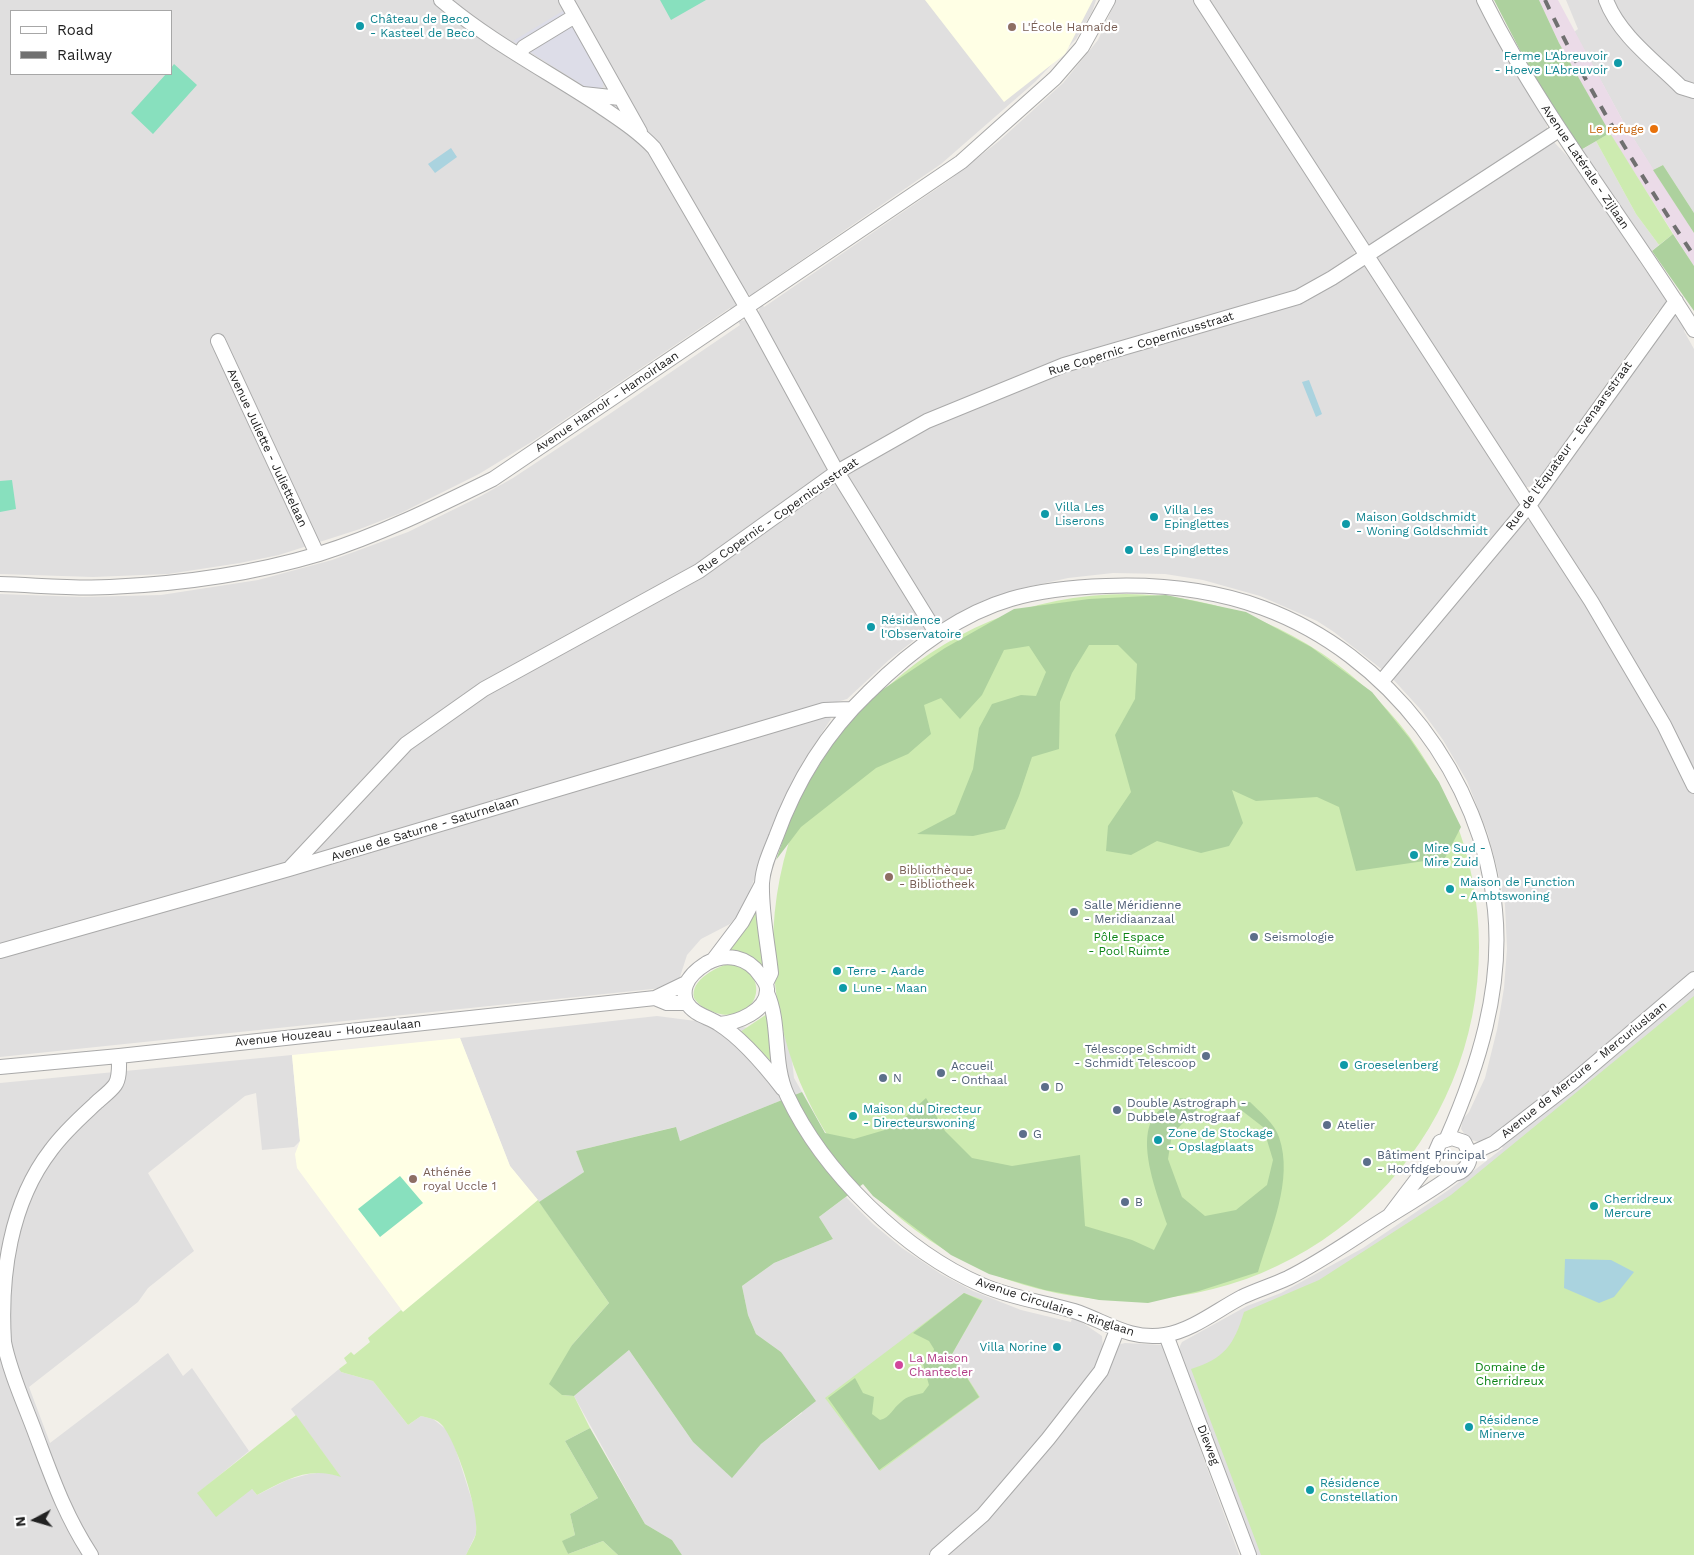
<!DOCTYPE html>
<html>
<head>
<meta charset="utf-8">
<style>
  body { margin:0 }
  #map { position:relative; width:1694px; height:1555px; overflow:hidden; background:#f2efe9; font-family:"Work Sans",sans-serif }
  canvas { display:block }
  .legend { position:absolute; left:10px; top:10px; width:162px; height:65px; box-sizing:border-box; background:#fff; border:1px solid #a7a7a7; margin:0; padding:6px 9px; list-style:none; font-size:15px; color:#222 }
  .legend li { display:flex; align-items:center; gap:10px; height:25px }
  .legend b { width:25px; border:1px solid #a7a7a7 }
  .north { position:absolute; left:10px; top:1495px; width:50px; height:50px; -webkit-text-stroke:4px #fff; paint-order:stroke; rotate:264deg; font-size:14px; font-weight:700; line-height:20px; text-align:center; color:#222 }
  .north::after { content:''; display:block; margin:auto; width:18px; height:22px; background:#222; clip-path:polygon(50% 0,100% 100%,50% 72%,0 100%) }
</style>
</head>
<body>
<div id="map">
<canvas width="1694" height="1555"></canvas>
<ul class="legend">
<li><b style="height:6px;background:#fff"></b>Road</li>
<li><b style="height:6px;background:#707070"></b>Railway</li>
</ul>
<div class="north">N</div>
</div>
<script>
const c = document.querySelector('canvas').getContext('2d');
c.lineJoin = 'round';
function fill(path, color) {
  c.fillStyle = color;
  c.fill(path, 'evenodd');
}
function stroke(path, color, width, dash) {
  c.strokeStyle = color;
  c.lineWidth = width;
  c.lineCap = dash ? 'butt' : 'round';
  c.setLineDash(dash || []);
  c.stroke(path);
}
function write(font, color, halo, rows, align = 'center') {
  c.font = font + ' "Work Sans",sans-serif';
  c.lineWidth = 4.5;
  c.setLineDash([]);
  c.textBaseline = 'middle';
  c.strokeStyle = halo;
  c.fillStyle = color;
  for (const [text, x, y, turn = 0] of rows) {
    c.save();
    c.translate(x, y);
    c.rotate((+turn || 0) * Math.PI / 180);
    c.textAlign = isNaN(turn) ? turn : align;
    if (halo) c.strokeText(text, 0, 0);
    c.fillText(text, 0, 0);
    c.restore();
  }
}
fill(new Path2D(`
  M 0,0 L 1096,0 L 1092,12 L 1076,39 L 1035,82 L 941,164 L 755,292 L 757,295 L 751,296 L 743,289 L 736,307 L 732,312 L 730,308 L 533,441 L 479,474 L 401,513 L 360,529 L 279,555 L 240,563 L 168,574 L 93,577 L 0,574 ZM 11,11 L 171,11 L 171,74 L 11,74 Z
  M 1116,0 L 1196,0 L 1356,250 L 1351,258 L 1362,264 L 1382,267 L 1377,259 L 1381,252 L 1553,141 L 1569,158 L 1596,141 L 1636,214 L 1659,245 L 1639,261 L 1661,292 L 1664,292 L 1667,299 L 1662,310 L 1658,311 L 1540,477 L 1538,486 L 1526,487 L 1521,483 L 1518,496 L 1521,506 L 1511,521 L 1505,522 L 1384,671 L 1334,632 L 1317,621 L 1260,596 L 1203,580 L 1165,574 L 1113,573 L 1068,578 L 1023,588 L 1002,595 L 942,622 L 938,620 L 926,626 L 926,631 L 889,660 L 847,699 L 837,702 L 828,715 L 831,719 L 804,760 L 786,795 L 746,901 L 737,916 L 730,924 L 701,939 L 687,955 L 679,980 L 662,988 L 0,1057 L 0,594 L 83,597 L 161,595 L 258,580 L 332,560 L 408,532 L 481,496 L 513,478 L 608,415 L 740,325 L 738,321 L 747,320 L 751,325 L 761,319 L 758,312 L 762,304 L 764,307 L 948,181 L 999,141 L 1063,83 L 1098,40 Z
  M 1210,0 L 1477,0 L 1508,59 L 1547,125 L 1547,130 L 1373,243 L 1368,244 L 1359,237 L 1360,232 Z
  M 1566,0 L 1694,0 L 1694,213 L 1663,165 L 1653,170 L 1624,123 L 1574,32 L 1578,29 Z
  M 1672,315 L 1680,317 L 1685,326 L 1684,331 L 1694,349 L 1694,1555 L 1257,1555 L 1179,1354 L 1180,1346 L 1182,1342 L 1247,1306 L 1281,1293 L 1363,1248 L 1450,1189 L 1503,1148 L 1491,1135 L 1479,1142 L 1468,1139 L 1461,1129 L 1463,1119 L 1469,1112 L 1485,1078 L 1497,1030 L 1504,988 L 1507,949 L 1505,905 L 1498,872 L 1488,834 L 1467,781 L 1443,740 L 1422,711 L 1391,677 L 1396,671 L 1399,673 L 1524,520 L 1533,521 L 1540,512 L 1538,502 Z
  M 657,1016 L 789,1033 L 794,1078 L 802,1092 L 680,1141 L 675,1127 L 576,1151 L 584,1172 L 539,1202 L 510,1166 L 460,1038 Z
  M 292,1055 L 300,1141 L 294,1147 L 262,1150 L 256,1093 L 245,1096 L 148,1173 L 194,1251 L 148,1288 L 138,1302 L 29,1387 L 50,1443 L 168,1353 L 183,1376 L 192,1368 L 249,1451 L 198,1493 L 252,1489 L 257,1495 L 287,1480 L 309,1474 L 324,1472 L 340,1476 L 291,1409 L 339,1369 L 341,1372 L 373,1381 L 408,1425 L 421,1416 L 433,1419 L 447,1430 L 455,1447 L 476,1513 L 476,1534 L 466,1555 L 0,1555 L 0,1083 Z
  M 846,1197 L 873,1224 L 902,1248 L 941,1274 L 973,1291 L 1021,1310 L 1071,1322 L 1072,1318 L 1080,1321 L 1102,1336 L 1103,1348 L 1125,1343 L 1162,1345 L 1239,1555 L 682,1555 L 672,1540 L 645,1524 L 574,1396 L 629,1350 L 693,1442 L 732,1477 L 761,1444 L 802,1413 L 781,1352 L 756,1334 L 748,1315 L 742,1286 L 774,1263 L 833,1239 L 819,1217 Z`), '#e0dfdf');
fill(new Path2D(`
  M 1539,0 L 1558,0 L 1624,123 L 1694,233 L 1694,266 L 1611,136 L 1559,43 Z`), '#ebdbe8');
fill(new Path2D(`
  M 925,0 L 1093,0 L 1065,54 L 1004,102 Z
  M 460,1038 L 510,1166 L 538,1200 L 403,1312 L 297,1168 L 295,1154 L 300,1141 L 292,1055 Z`), '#ffffe5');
fill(new Path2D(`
  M 1610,133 L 1673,234 L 1659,245 L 1636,214 L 1596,141 Z
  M773 947a353 353 0 1 1 706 0a353 353 0 1 1-706 0Z
  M 756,910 L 766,970 L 728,952 Z
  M 732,963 C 774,975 757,1025 716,1013 C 707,1010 699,1006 694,998 C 690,980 717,966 732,963 Z
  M 1694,996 L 1694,1555 L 1261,1555 L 1191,1369 C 1224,1359 1234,1345 1244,1312 L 1319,1280 L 1451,1195 Z
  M 767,1014 L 772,1061 L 771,1061 L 740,1032 Z
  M 538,1200 L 609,1303 L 572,1345 L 562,1395 L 574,1396 L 590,1428 L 565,1441 L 598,1498 L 570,1514 L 575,1535 L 563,1541 L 568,1554 L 603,1541 L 618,1555 L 466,1555 C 469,1548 474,1541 476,1534 C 480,1514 456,1440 442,1425 C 437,1419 429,1418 421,1416 L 408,1425 L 373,1381 L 341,1372 L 339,1369 L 347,1363 L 344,1358 L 351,1352 L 354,1355 L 370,1342 L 368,1338 L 401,1310 L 403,1312 Z
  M 964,1293 L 983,1300 L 952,1354 L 980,1397 L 880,1471 L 825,1398 Z
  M 296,1415 L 341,1477 C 308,1466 286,1480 257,1495 L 252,1489 L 216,1517 L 197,1493 Z`), '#cdebb0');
fill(new Path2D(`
  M 1494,0 L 1539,0 L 1559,43 L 1610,133 L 1579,151 L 1537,83 Z
  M 1663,165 L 1694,213 L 1694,233 L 1653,170 Z
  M 1673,234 L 1694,266 L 1694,311 L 1652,251 Z
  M 1166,595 L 1246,612 L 1311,647 L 1372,692 L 1410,739 L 1439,782 L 1461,827 L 1445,858 L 1356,871 L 1339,807 L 1317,797 L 1256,801 L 1232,790 L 1243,823 L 1229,846 L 1201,853 L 1157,841 L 1131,855 L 1106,851 L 1108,826 L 1131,792 L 1115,735 L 1135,699 L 1137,664 L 1118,645 L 1089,645 L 1072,673 L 1060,702 L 1059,749 L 1032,757 L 1019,796 L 1005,829 L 973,836 L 917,834 L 955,814 L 973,769 L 979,728 L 992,704 L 1021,695 L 1036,696 L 1046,672 L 1029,646 L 1004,650 L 982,695 L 960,719 L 941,698 L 924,705 L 931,734 L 908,754 L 876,768 L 801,827 L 776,860 L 796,802 L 840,732 L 879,692 L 945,648 L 1014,609 L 1089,599 Z
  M 802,1092 L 825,1133 L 854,1139 L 895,1127 L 926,1098 L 945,1131 L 972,1158 L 1012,1166 L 1080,1155 L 1085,1226 L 1132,1240 L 1154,1250 L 1167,1224 C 1158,1196 1135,1141 1155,1115 C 1160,1108 1171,1103 1177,1098 L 1206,1100 L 1172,1134 L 1168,1159 L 1182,1197 L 1205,1216 L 1236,1210 L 1267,1185 L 1273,1160 L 1263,1127 L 1232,1103 L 1250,1102 C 1259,1111 1275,1124 1279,1137 C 1294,1180 1270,1231 1258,1272 L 1199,1291 L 1148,1303 L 1099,1300 L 1045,1290 L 989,1274 L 951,1255 L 873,1196 L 863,1184 L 819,1217 L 833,1239 L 774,1263 L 742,1286 L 748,1315 L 756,1334 L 781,1352 L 816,1401 L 761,1444 L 732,1478 L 693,1442 L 629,1350 L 574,1396 L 562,1395 L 549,1384 L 572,1345 L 609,1303 L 539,1202 L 584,1172 L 576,1151 L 676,1127 L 680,1141 Z
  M 964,1293 L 982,1301 L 952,1354 L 979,1397 L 879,1470 L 828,1398 L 855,1378 L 863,1393 L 874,1397 L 872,1414 L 880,1420 C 891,1417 892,1409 901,1402 C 907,1396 915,1395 923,1393 L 929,1385 L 923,1364 L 933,1354 L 934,1349 L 929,1341 L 913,1333 Z
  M 590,1428 L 645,1524 L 672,1540 L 682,1555 L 618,1555 L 603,1541 L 568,1554 L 562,1541 L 575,1535 L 570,1514 L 598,1498 L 565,1441 Z`), '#add19e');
fill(new Path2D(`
  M 660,0 L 706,0 L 671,20 Z
  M 174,64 L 197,85 L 153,134 L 131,113 L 166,74 L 171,74 L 171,68 Z
  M 12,480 L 16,509 L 0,512 L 0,481 Z
  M 400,1176 L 423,1203 L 380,1237 L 358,1209 Z`), '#88e0be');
fill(new Path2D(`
  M 566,9 L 605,77 L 602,89 L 597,91 L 592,91 L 513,41 Z`), '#dddde8');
fill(new Path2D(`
  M 451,148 L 457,157 L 435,173 L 428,164 Z
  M 1309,380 L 1322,414 L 1316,417 L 1302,382 Z
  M 1565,1259 L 1611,1260 L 1634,1272 L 1614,1297 L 1599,1303 L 1564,1288 Z`), '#aad3df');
const minor = new Path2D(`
  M 441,0 C 489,41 547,71 600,106 C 619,119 638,131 654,148 L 754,320 L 837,472 L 937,634
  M 566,0 L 640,132
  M 1201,0 L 1591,601 L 1664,725 L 1694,786
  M 1484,0 C 1542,117 1625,219 1694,330
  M 1606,0 C 1619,35 1655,61 1681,87 L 1694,91
  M 519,55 L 524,47 L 575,16
  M 583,94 L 620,98
  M 218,341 L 317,554
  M 0,584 C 36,585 74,589 110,587 C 179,584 252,574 319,554 C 379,535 436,507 493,479 L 961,162 L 1055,78 L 1082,47 L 1108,0
  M 1382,681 L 1530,504 L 1676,301
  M 289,869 L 406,744 L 484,689 L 699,571 L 837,472 L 927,421 L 1064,365 L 1298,297 L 1332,278 L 1559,130
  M 0,951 L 289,869 L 824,710 L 850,709
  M 714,959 L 742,922 L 762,884
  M 766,983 L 771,973 C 768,944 761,912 762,883 C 763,867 770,852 776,837 C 796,782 825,734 868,693 C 908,653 956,615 1011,599 C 1042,590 1074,587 1106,586 C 1158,584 1214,590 1263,608 C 1388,654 1483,778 1495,910 C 1503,989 1478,1067 1447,1138
  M 767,993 C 781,1024 772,1062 787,1095 C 823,1172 904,1251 982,1285 C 1011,1298 1044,1302 1074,1311 C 1105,1321 1130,1341 1165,1335 C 1193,1330 1217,1310 1242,1297 C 1257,1290 1273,1285 1288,1278 C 1324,1260 1355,1237 1389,1216 C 1411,1202 1433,1190 1454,1174 C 1464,1172 1470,1165 1470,1154 L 1464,1142 L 1452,1138 L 1440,1142 L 1433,1158 L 1389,1216
  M 655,998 L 667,1003 L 687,1003
  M 719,1024 C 737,1023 768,1011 767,989 C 767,984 763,979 760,975 C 748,957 726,952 707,963 C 699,968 689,976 686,985 C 684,990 684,998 687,1003 C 694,1015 709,1017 719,1024 C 743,1039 766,1067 783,1089
  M 0,1067 L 119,1056 L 655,998 L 686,983
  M 1470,1154 L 1494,1143 L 1574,1081 L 1694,979
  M 1166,1335 L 1249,1555
  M 91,1555 C 65,1515 53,1480 36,1435 C 25,1405 10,1373 4,1342 C 0,1276 10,1203 51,1150 C 64,1132 80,1118 95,1104 C 101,1098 110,1092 115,1085 C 120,1078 119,1065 119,1056
  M 937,1555 L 983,1515 L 1048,1439 L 1101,1371 L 1117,1330`);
stroke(minor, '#a9a9a9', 16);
stroke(minor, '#fff', 14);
stroke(new Path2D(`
  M 1545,0 C 1588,90 1639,173 1694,256`), '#707070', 4, [10, 10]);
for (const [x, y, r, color] of [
  [360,26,5,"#0f9aa8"],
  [1012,27,5,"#8d6e63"],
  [1618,63,5,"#0f9aa8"],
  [1654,129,5,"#e8710a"],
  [1045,514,5,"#0f9aa8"],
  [1154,517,5,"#0f9aa8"],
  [1346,524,5,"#0f9aa8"],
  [1129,550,5,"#0f9aa8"],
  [871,627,5,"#0f9aa8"],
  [1414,855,5,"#0f9aa8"],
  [889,877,5,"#8d6e63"],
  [1450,889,5,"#0f9aa8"],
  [1074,912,5,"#5c6f8a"],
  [1254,937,5,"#5c6f8a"],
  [837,971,5,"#0f9aa8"],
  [843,988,5,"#0f9aa8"],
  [1206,1056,5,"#5c6f8a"],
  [1344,1065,5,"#0f9aa8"],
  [941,1073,5,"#5c6f8a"],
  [883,1078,5,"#5c6f8a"],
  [1045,1087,5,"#5c6f8a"],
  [1117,1110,5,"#5c6f8a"],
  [853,1116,5,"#0f9aa8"],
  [1327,1125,5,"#5c6f8a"],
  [1023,1134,5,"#5c6f8a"],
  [1158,1140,5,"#0f9aa8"],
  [1367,1162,5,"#5c6f8a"],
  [413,1179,5,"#8d6e63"],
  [1125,1202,5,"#5c6f8a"],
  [1594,1206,5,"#0f9aa8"],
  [1057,1347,5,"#0f9aa8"],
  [899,1365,5,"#d1479c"],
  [1469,1427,5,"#0f9aa8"],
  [1310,1490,5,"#0f9aa8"]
]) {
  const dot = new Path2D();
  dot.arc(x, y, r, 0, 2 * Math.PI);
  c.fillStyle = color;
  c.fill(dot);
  stroke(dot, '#fff', 2);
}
write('12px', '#0d838f', '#fff', [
  ["Château de Beco",370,19],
  ["- Kasteel de Beco",370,33],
  ["Ferme L'Abreuvoir",1608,56,"right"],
  ["- Hoeve L'Abreuvoir",1608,70,"right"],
  ["Villa Les",1055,507],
  ["Liserons",1055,521],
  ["Villa Les",1164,510],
  ["Epinglettes",1164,524],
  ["Maison Goldschmidt",1356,517],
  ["- Woning Goldschmidt",1356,531],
  ["Les Epinglettes",1139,550],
  ["Résidence",881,620],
  ["l'Observatoire",881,634],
  ["Mire Sud -",1424,848],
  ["Mire Zuid",1424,862],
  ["Maison de Function",1460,882],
  ["- Ambtswoning",1460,896],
  ["Terre - Aarde",847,971],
  ["Lune - Maan",853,988],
  ["Groeselenberg",1354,1065],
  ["Maison du Directeur",863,1109],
  ["- Directeurswoning",863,1123],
  ["Zone de Stockage",1168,1133],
  ["- Opslagplaats",1168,1147],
  ["Cherridreux",1604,1199],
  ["Mercure",1604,1213],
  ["Villa Norine",1047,1347,"right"],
  ["Résidence",1479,1420],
  ["Minerve",1479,1434],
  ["Résidence",1320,1483],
  ["Constellation",1320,1497]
], 'left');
write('12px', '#785e54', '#fff', [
  ["L'École Hamaïde",1022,27],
  ["Bibliothèque",899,870],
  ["- Bibliotheek",899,884],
  ["Athénée",423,1172],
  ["royal Uccle 1",423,1186]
], 'left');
write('12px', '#c56008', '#fff', [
  ["Le refuge",1644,129]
], 'right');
write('12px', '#222', '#fff', [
  ["Avenue Latérale - Zijlaan",1585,167,56],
  ["Rue Copernic - Copernicusstraat",1141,344,-17],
  ["Avenue Hamoir - Hamoirlaan",607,402,-34],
  ["Rue de l'Équateur - Evenaarsstraat",1569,446,-54],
  ["Avenue Juliette - Juliettelaan",267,448,65],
  ["Rue Copernic - Copernicusstraat",778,516,-35],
  ["Avenue de Saturne - Saturnelaan",425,829,-17],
  ["Avenue Houzeau - Houzeaulaan",328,1033,-6],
  ["Avenue de Mercure - Mercuriuslaan",1584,1070,-39],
  ["Avenue Circulaire - Ringlaan",1055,1307,18],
  ["Dieweg",1208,1445,69]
]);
write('12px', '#4e5e75', '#fff', [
  ["Salle Méridienne",1084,905],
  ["- Meridiaanzaal",1084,919],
  ["Seismologie",1264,937],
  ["Télescope Schmidt",1196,1049,"right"],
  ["- Schmidt Telescoop",1196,1063,"right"],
  ["Accueil",951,1066],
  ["- Onthaal",951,1080],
  ["N",893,1078],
  ["D",1055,1087],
  ["Double Astrograph -",1127,1103],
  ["Dubbele Astrograaf",1127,1117],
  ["Atelier",1337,1125],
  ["G",1033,1134],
  ["Bâtiment Principal",1377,1155],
  ["- Hoofdgebouw",1377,1169],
  ["B",1135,1202]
], 'left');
write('12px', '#0c8416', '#fff', [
  ["Pôle Espace",1129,937],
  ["- Pool Ruimte",1129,951],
  ["Domaine de",1510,1367],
  ["Cherridreux",1510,1381]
]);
write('12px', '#b23c85', '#fff', [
  ["La Maison",909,1358],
  ["Chantecler",909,1372]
], 'left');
</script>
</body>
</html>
